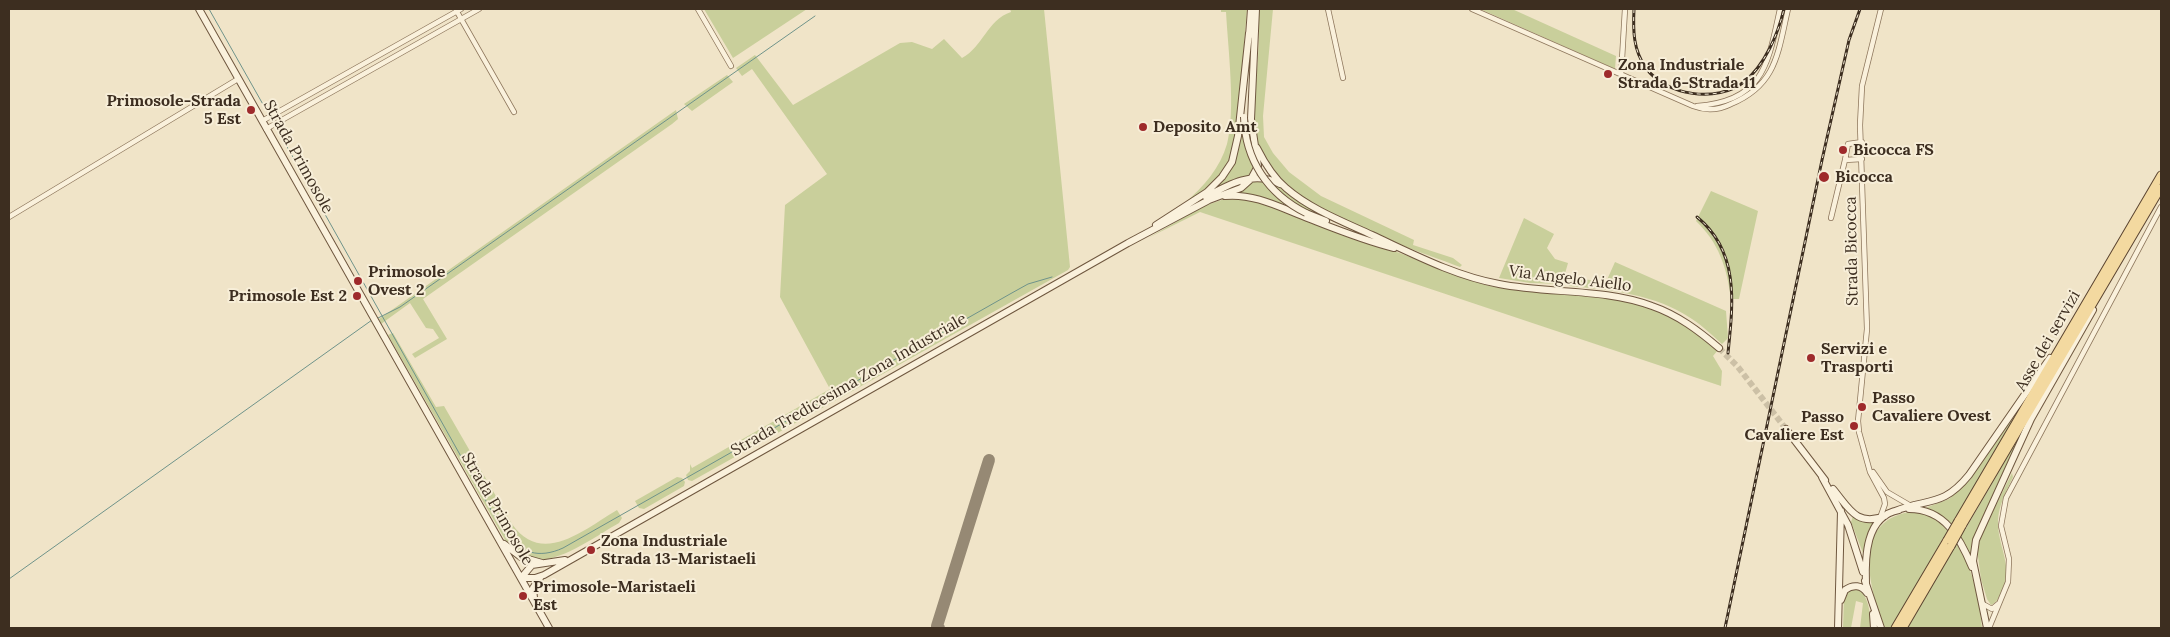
<!DOCTYPE html>
<html>
<head>
<meta charset="utf-8">
<style>
  body { margin:0 }
  #map { position:relative; width:2170px; height:637px; overflow:hidden; background:#f0e4c8; font-family:Lora,serif }
  canvas { display:block }
  .frame { position:absolute; inset:0; border:10px solid #3d2e20; pointer-events:none }
</style>
</head>
<body>
<div id="map">
<canvas width="2170" height="637"></canvas>
<div class="frame"></div>
</div>
<script>
const c = document.querySelector('canvas').getContext('2d');
c.lineJoin = 'round';
function fill(path, color) {
  c.fillStyle = color;
  c.fill(path, 'evenodd');
}
function stroke(path, color, width, dash) {
  c.strokeStyle = color;
  c.lineWidth = width;
  c.lineCap = dash ? 'butt' : 'round';
  c.setLineDash(dash || []);
  c.stroke(path);
}
function write(font, color, halo, rows, align = 'center') {
  c.font = font + ' Lora,serif';
  c.lineWidth = 4;
  c.setLineDash([]);
  c.textBaseline = 'middle';
  c.strokeStyle = halo;
  c.fillStyle = color;
  for (const [text, x, y, turn = 0] of rows) {
    c.save();
    c.translate(x, y);
    c.rotate((+turn || 0) * Math.PI / 180);
    c.textAlign = isNaN(turn) ? turn : align;
    if (halo) c.strokeText(text, 0, 0);
    c.fillText(text, 0, 0);
    c.restore();
  }
}
fill(new Path2D(`
  M 704,9 L 807,9 L 733,58 Z
  M 1010,9 L 1044,9 L 1070,267 L 1068,270 L 692,481 L 688,480 L 686,475 L 690,471 L 690,464 L 692,468 L 830,389 L 780,297 L 785,205 L 827,174 L 752,69 L 742,76 L 736,68 L 755,55 L 793,105 L 900,43 L 912,42 L 932,49 L 944,39 L 962,58 C 983,47 987,20 1011,12 Z
  M 1221,9 L 1247,9 L 1236,142 C 1228,171 1211,187 1185,203 C 1204,186 1220,168 1227,144 C 1236,111 1228,48 1226,12 L 1221,12 Z
  M 1259,9 L 1273,9 L 1263,116 L 1264,137 L 1273,153 L 1289,172 L 1321,196 L 1414,240 L 1413,245 L 1453,258 L 1462,265 L 1460,267 C 1406,246 1276,206 1258,146 C 1250,118 1256,87 1258,58 C 1259,42 1259,25 1259,9 Z
  M 1480,9 L 1512,9 L 1616,56 L 1615,69 Z
  M 727,75 L 733,82 L 692,111 L 684,104 Z
  M 676,110 L 678,119 L 672,124 L 423,299 L 447,339 L 415,358 L 412,354 L 439,338 L 433,329 L 426,328 L 410,303 L 381,324 L 379,319 Z
  M 1242,122 L 1245,145 L 1255,170 L 1250,178 L 1209,193 L 1225,177 Z
  M 1252,180 L 1276,183 L 1347,227 L 1308,211 L 1304,215 L 1232,193 Z
  M 1711,191 L 1758,211 L 1739,299 L 1731,299 C 1727,268 1719,243 1696,221 Z
  M 1230,197 L 1259,201 L 1486,285 C 1543,298 1605,289 1660,312 C 1681,321 1700,336 1718,350 L 1713,356 L 1722,371 L 1721,386 L 1200,212 L 1148,238 L 1204,206 Z
  M 1524,218 L 1554,234 L 1547,248 L 1555,259 L 1568,263 L 1562,284 L 1530,283 L 1499,278 Z
  M 1615,262 L 1726,311 L 1728,338 L 1722,344 C 1713,336 1703,326 1692,319 C 1655,294 1612,290 1569,286 L 1566,277 L 1606,282 Z
  M 393,333 L 436,407 L 444,406 L 512,524 C 542,567 585,529 617,510 L 622,518 L 619,523 C 597,535 554,568 528,558 C 521,555 514,549 508,545 L 388,335 Z
  M 2019,409 L 1956,517 L 1965,530 L 2022,432 L 1973,541 L 1971,558 C 1962,536 1950,515 1925,508 L 1949,499 L 1967,483 Z
  M 2012,473 L 2013,477 C 2006,492 1997,508 1998,525 C 1999,549 2015,571 2001,594 C 1998,599 1996,603 1991,605 L 1987,599 L 1981,579 L 1977,549 L 1984,529 Z
  M 677,477 L 682,478 L 685,482 L 684,486 L 644,509 L 639,508 L 635,501 Z
  M 1910,512 C 1959,513 1979,584 1982,628 L 1907,628 L 1953,550 L 1944,537 L 1891,628 L 1884,628 C 1871,590 1849,522 1910,512 Z
  M 1853,516 L 1867,523 L 1875,523 L 1866,540 L 1863,553 L 1851,522 Z
  M 1857,588 C 1870,597 1870,614 1871,628 L 1860,628 L 1863,603 L 1856,601 L 1851,628 L 1843,628 L 1844,598 L 1850,589 Z`), '#c9cf9b');
stroke(new Path2D(`
  M 209,9 L 269,115
  M 276,127 L 504,533 C 520,553 539,559 563,548 L 1010,294 L 1028,284 L 1052,277
  M 378,318 L 400,307 L 815,16
  M 9,579 L 372,320`), '#6f938a', 1);
stroke(new Path2D(`
  M 939,628 L 937,626 L 989,460`), '#968974', 12);
stroke(new Path2D(`
  M 1719,348 L 1738,367 L 1786,429`), '#ccc0a6', 6, [6, 3]);
const street = new Path2D(`
  M 698,9 L 731,66
  M 1328,9 L 1343,78
  M 1472,9 L 1693,106 C 1706,111 1719,110 1731,104 C 1777,85 1778,52 1788,9
  M 456,10 L 514,112
  M 1621,76 L 1625,9
  M 1697,106 C 1764,101 1768,64 1780,9
  M 262,121 L 461,9
  M 266,129 L 479,9
  M 1862,142 L 1848,144 L 1845,160 L 1862,159
  M 9,217 L 238,79
  M 1831,218 L 1845,160
  M 1873,472 L 1887,492 L 1911,506
  M 1880,518 L 1885,504 L 1884,498 L 1870,472 L 1859,432 L 1858,421 L 1867,329 L 1860,125 L 1862,86 L 1881,9
  M 1983,604 L 1992,609 L 1998,604
  M 1989,628 L 2008,582 L 2009,559 L 2001,526 L 2006,498 L 2161,207`);
const secondary = new Path2D(`
  M 199,9 L 549,628
  M 1249,36 L 1251,9
  M 1257,148 C 1264,162 1274,178 1286,188 C 1310,209 1344,222 1372,235 C 1413,254 1455,276 1499,284 C 1549,294 1604,288 1652,306 C 1678,315 1699,331 1719,348
  M 1225,196 C 1255,193 1283,209 1310,219 C 1338,230 1365,241 1394,248
  M 1206,197 C 1229,184 1254,170 1280,184
  M 1306,213 L 1326,221
  M 1156,225 L 1207,192 L 1222,177 L 1232,162 L 1238,136 L 1249,33
  M 1786,429 L 1825,480
  M 1822,477 L 1848,525 L 1863,572
  M 1833,489 C 1849,508 1856,527 1885,516
  M 1909,509 C 1945,509 1960,538 1972,567
  M 1895,511 C 1929,498 1943,507 1969,475 L 2050,358
  M 504,544 L 521,557 L 542,563
  M 521,578 L 535,578 L 544,575 L 1128,243 L 1209,200 L 1241,188 L 1251,179 L 1258,166 L 1251,119 L 1256,9
  M 521,578 L 532,565 L 565,560
  M 1865,581 L 1881,628
  M 1866,584 C 1865,558 1865,516 1899,510
  M 534,598 L 533,588 L 540,578
  M 1841,600 L 1845,590 C 1853,584 1862,585 1867,593
  M 1873,614 L 1874,628
  M 1838,628 L 1841,511
  M 1987,628 L 1973,561 L 1976,540 L 2031,419 L 2093,310`);
const primary = new Path2D(`
  M 1958,521 L 2161,175
  M 1962,526 L 2161,188
  M 1895,628 L 1947,540
  M 1903,628 L 1951,546`);
stroke(street, '#8d765c', 6);
stroke(secondary, '#6f573f', 8);
stroke(primary, '#5b4430', 9);
stroke(street, '#faf1dc', 4.5);
stroke(secondary, '#faf1dc', 6);
stroke(primary, '#f3d9a0', 7);
const rail = new Path2D(`
  M 1634,9 C 1633,30 1633,50 1646,68 C 1666,96 1717,103 1744,82 C 1765,65 1778,34 1784,9
  M 1697,217 C 1740,252 1733,304 1728,353
  M 1725,628 L 1822,160 L 1849,40 L 1860,9`);
stroke(rail, '#3d2e20', 3);
stroke(rail, '#f7eed8', 1, [4]);
const secondaryBridge = new Path2D(`
  M 1244,117 C 1245,160 1268,194 1306,213`);
const primaryBridge = new Path2D(`
  M 1947,540 L 1958,521
  M 1951,546 L 1962,526`);
stroke(secondaryBridge, '#6f573f', 8, []);
stroke(primaryBridge, '#5b4430', 9, []);
stroke(secondaryBridge, '#faf1dc', 6);
stroke(primaryBridge, '#f3d9a0', 7);
for (const [x, y, r, color] of [
  [1608,74,5,"#9e2a2b"],
  [251,110,5,"#9e2a2b"],
  [1143,127,5,"#9e2a2b"],
  [1843,150,5,"#9e2a2b"],
  [1824,177,6,"#9e2a2b"],
  [358,281,5,"#9e2a2b"],
  [357,296,5,"#9e2a2b"],
  [1811,358,5,"#9e2a2b"],
  [1862,407,5,"#9e2a2b"],
  [1854,426,5,"#9e2a2b"],
  [591,550,5,"#9e2a2b"],
  [523,596,5,"#9e2a2b"]
]) {
  const dot = new Path2D();
  dot.arc(x, y, r, 0, 2 * Math.PI);
  c.fillStyle = color;
  c.fill(dot);
  stroke(dot, '#f7eed8', 2);
}
write('bold 16px', '#3d2e20', '#f7eed8', [
  ["Zona Industriale",1618,65],
  ["Strada 6-Strada 11",1618,83],
  ["Primosole-Strada",241,101,"right"],
  ["5 Est",241,119,"right"],
  ["Deposito Amt",1153,127],
  ["Bicocca FS",1853,150],
  ["Bicocca",1835,177],
  ["Primosole",368,272],
  ["Ovest 2",368,290],
  ["Primosole Est 2",347,296,"right"],
  ["Servizi e",1821,349],
  ["Trasporti",1821,367],
  ["Passo",1872,398],
  ["Cavaliere Ovest",1872,416],
  ["Passo",1844,417,"right"],
  ["Cavaliere Est",1844,435,"right"],
  ["Zona Industriale",601,541],
  ["Strada 13-Maristaeli",601,559],
  ["Primosole-Maristaeli",533,587],
  ["Est",533,605]
], 'left');
write('16px', '#3d2e20', '#f7eed8', [
  ["Strada Primosole",298,157,61],
  ["Strada Bicocca",1852,251,-91],
  ["Via Angelo Aiello",1570,279,7],
  ["Asse dei servizi",2048,341,-60],
  ["Strada Tredicesima Zona Industriale",849,385,-30],
  ["Strada Primosole",497,509,60]
]);
</script>
</body>
</html>
